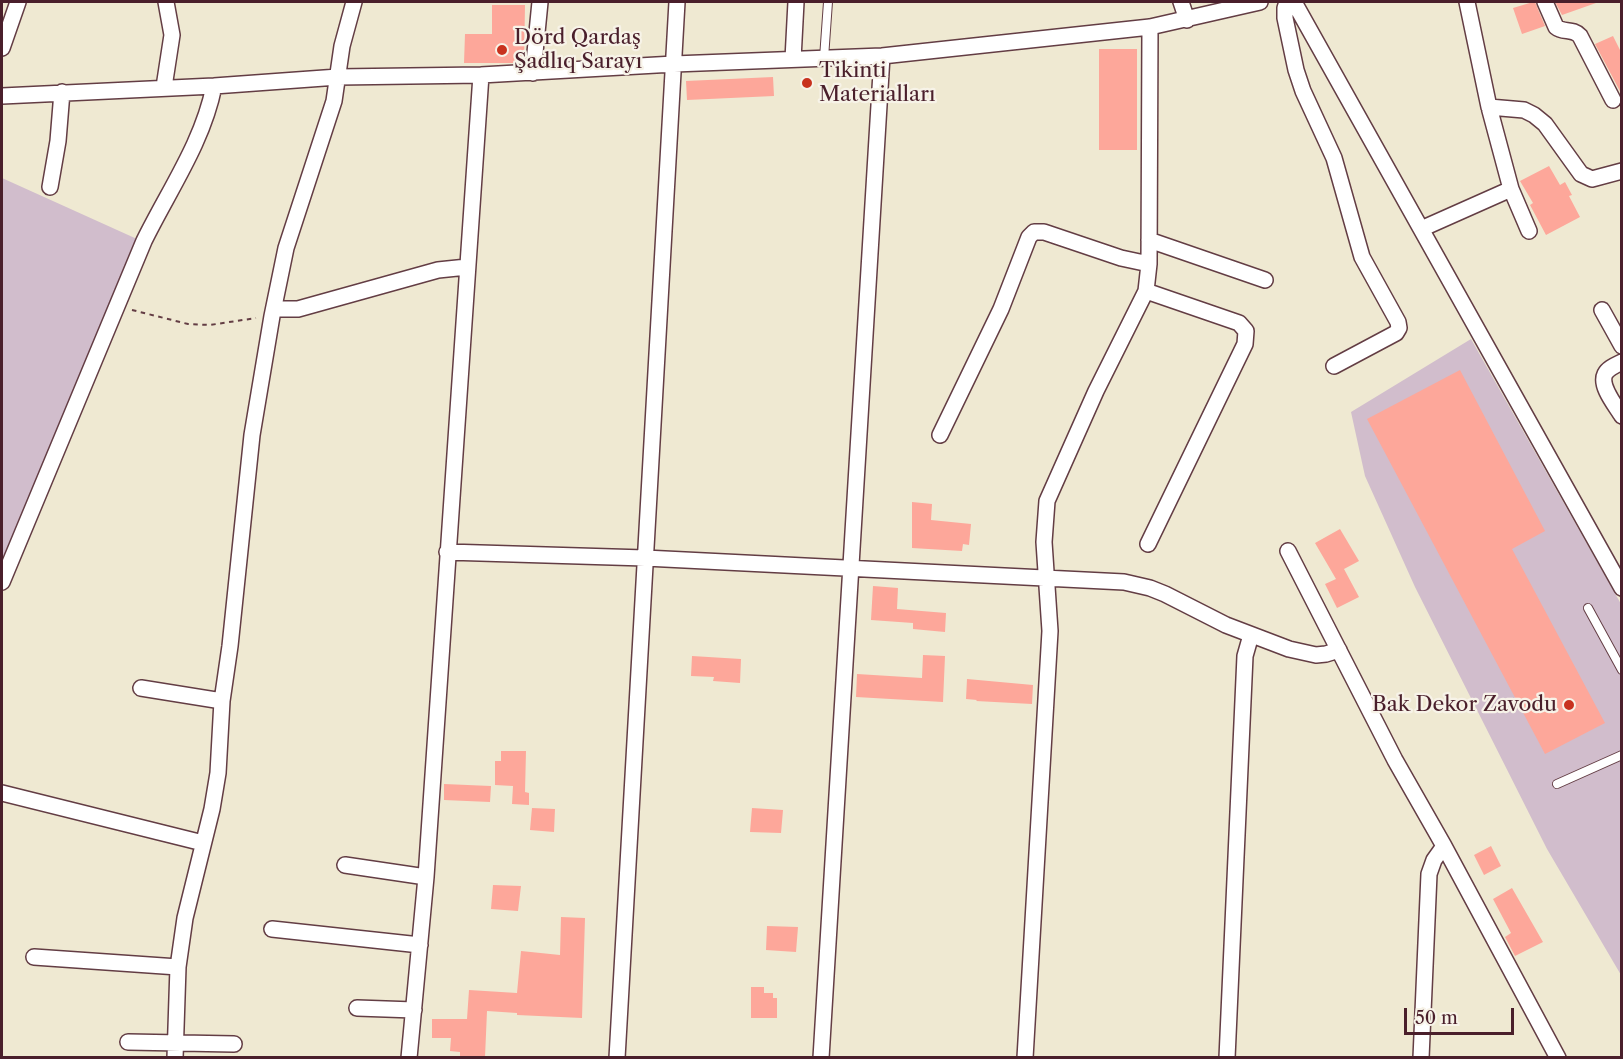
<!DOCTYPE html>
<html>
<head>
<meta charset="utf-8">
<style>
  body { margin:0 }
  #map { position:relative; width:1623px; height:1059px; overflow:hidden; background:#efe9d2; font-family:"Libre Caslon Text",serif }
  canvas { display:block }
  .frame { position:absolute; inset:0; border:3px solid #4a1f2b; pointer-events:none }
  .scale { position:absolute; left:1404px; top:1008px; width:110px; height:27px; box-sizing:border-box; border:3px solid #4a1f2b; border-top:0; padding-left:8px; font-size:18px; line-height:21px; white-space:nowrap; color:#4a1f2b; -webkit-text-stroke:4px #f7f3e8; paint-order:stroke }
</style>
</head>
<body>
<div id="map">
<canvas width="1623" height="1059"></canvas>
<div class="frame"></div>
<div class="scale">50 m</div>
</div>
<script>
const c = document.querySelector('canvas').getContext('2d');
c.lineJoin = 'round';
function fill(path, color) {
  c.fillStyle = color;
  c.fill(path, 'evenodd');
}
function stroke(path, color, width, dash) {
  c.strokeStyle = color;
  c.lineWidth = width;
  c.lineCap = dash ? 'butt' : 'round';
  c.setLineDash(dash || []);
  c.stroke(path);
}
function write(font, color, halo, rows, align = 'center') {
  c.font = font + ' "Libre Caslon Text",serif';
  c.lineWidth = 4.5;
  c.setLineDash([]);
  c.textBaseline = 'middle';
  c.strokeStyle = halo;
  c.fillStyle = color;
  for (const [text, x, y, turn = 0] of rows) {
    c.save();
    c.translate(x, y);
    c.rotate((+turn || 0) * Math.PI / 180);
    c.textAlign = isNaN(turn) ? turn : align;
    if (halo) c.strokeText(text, 0, 0);
    c.fillText(text, 0, 0);
    c.restore();
  }
}
fill(new Path2D(`
  M 2,178 L 137,239 L 2,569 Z
  M 1471,339 L 1621,604 L 1621,975 L 1547,849 L 1415,587 L 1365,476 L 1351,412 Z`), '#d1bdcc');
fill(new Path2D(`
  M 1533,2 L 1535,2 L 1545,26 L 1522,34 L 1513,8 Z
  M 1555,2 L 1595,2 L 1596,3 L 1562,15 Z
  M 492,5 L 525,5 L 524,63 L 464,63 L 465,34 L 492,34 Z
  M 1613,36 L 1622,54 L 1622,95 L 1595,44 Z
  M 1099,49 L 1137,49 L 1137,150 L 1099,150 Z
  M 773,77 L 774,96 L 687,100 L 686,81 Z
  M 1549,166 L 1560,185 L 1565,182 L 1572,195 L 1569,196 L 1580,217 L 1546,235 L 1530,205 L 1533,203 L 1520,181 Z
  M 1460,370 L 1545,531 L 1512,549 L 1605,723 L 1545,754 L 1367,419 Z
  M 912,502 L 932,504 L 931,520 L 971,524 L 969,545 L 963,544 L 962,551 L 912,548 Z
  M 1340,529 L 1359,561 L 1344,569 L 1359,597 L 1337,608 L 1325,584 L 1336,579 L 1315,543 Z
  M 873,586 L 898,588 L 897,609 L 946,613 L 945,632 L 913,629 L 913,623 L 871,620 Z
  M 923,655 L 945,656 L 943,702 L 856,697 L 857,674 L 922,678 Z
  M 692,656 L 741,659 L 740,683 L 713,681 L 714,677 L 691,676 Z
  M 967,679 L 1033,685 L 1032,704 L 976,701 L 977,700 L 966,699 Z
  M 501,751 L 526,751 L 525,792 L 529,793 L 529,805 L 512,804 L 513,786 L 495,785 L 495,761 L 501,761 Z
  M 444,784 L 491,786 L 490,802 L 444,800 Z
  M 532,808 L 555,809 L 554,832 L 530,830 Z
  M 752,808 L 783,810 L 781,833 L 750,832 Z
  M 1491,846 L 1501,866 L 1484,875 L 1474,855 Z
  M 493,885 L 521,886 L 518,911 L 491,909 Z
  M 1512,888 L 1543,942 L 1515,956 L 1505,937 L 1511,933 L 1493,899 Z
  M 561,917 L 585,918 L 582,1018 L 517,1015 L 517,1013 L 487,1011 L 485,1057 L 460,1056 L 460,1052 L 450,1051 L 451,1038 L 432,1038 L 432,1019 L 467,1019 L 469,990 L 517,993 L 521,951 L 560,955 Z
  M 767,926 L 798,927 L 796,952 L 766,950 Z
  M 751,987 L 764,987 L 764,993 L 773,993 L 773,998 L 777,998 L 777,1018 L 751,1018 Z`), '#fda79a');
const service = new Path2D(`
  M 824,58 L 828,2
  M 1588,608 L 1622,670
  M 1557,784 L 1622,755`);
const minor = new Path2D(`
  M 1181,2 L 1187,20
  M 1287,2 L 1285,8 L 1285,18 L 1296,70 L 1303,91 L 1334,158 L 1362,257 L 1398,322 L 1399,328 L 1396,333 L 1334,366
  M 1294,2 L 1622,588
  M 1467,2 L 1489,107 L 1511,189 L 1529,231
  M 1545,2 L 1556,27 C 1563,33 1573,28 1580,36 L 1613,100
  M 2,48 L 18,2
  M 793,59 L 796,2
  M 533,73 L 540,2
  M 164,87 L 172,35 L 166,2
  M 2,96 L 214,86 L 338,77 L 481,75 L 674,64 L 882,56 L 1150,27 L 1260,2
  M 1489,107 L 1524,110 L 1534,115 L 1545,124 L 1581,174 L 1592,179 L 1622,171
  M 50,187 L 58,141 L 62,92
  M 1421,229 L 1511,189
  M 1149,240 L 1265,280
  M 1146,291 L 1239,323 L 1246,331 L 1245,344 L 1148,544
  M 274,309 L 298,309 L 438,270 L 467,267
  M 1602,310 L 1622,346
  M 1622,362 C 1616,365 1608,368 1605,374 C 1599,386 1616,406 1622,416
  M 940,435 L 1001,309 L 1029,237 L 1034,232 L 1044,232 L 1121,258 L 1149,264
  M 1288,551 L 1395,760 L 1444,846 L 1558,1058
  M 447,552 L 645,558 L 1124,582 L 1150,588 L 1165,594 L 1226,625 L 1289,649 L 1316,655 L 1326,654 L 1339,650
  M 2,582 L 144,241 C 169,190 203,142 214,86
  M 141,688 L 222,701
  M 2,793 L 203,843
  M 345,865 L 426,877
  M 272,929 L 420,945
  M 34,957 L 178,967
  M 357,1008 L 414,1010
  M 128,1042 L 234,1044
  M 175,1058 L 178,967 L 185,918 L 212,809 L 218,773 L 222,701 L 230,646 L 252,435 L 272,316 L 286,248 L 334,101 L 342,46 L 354,2
  M 409,1058 L 426,877 L 481,75
  M 617,1058 L 677,2
  M 821,1058 L 882,56
  M 1025,1058 L 1050,631 L 1044,542 L 1047,501 L 1096,391 L 1146,291 L 1149,264 L 1150,27
  M 1227,1058 L 1245,656 L 1251,635
  M 1421,1058 L 1429,874 L 1434,860 L 1444,846`);
stroke(service, '#633d44', 10);
stroke(minor, '#633d44', 18);
stroke(new Path2D(`
  M 132,310 L 188,324 L 210,325 L 256,318`), '#633d44', 2, [4.5, 4.5]);
stroke(service, '#fff', 8);
stroke(minor, '#fff', 15);
for (const [x, y, r, color] of [
  [502,50,6,"#c8321e"],
  [807,83,6,"#c8321e"],
  [1569,705,6,"#c8321e"]
]) {
  const dot = new Path2D();
  dot.arc(x, y, r, 0, 2 * Math.PI);
  c.fillStyle = color;
  c.fill(dot);
  stroke(dot, '#f7f3e8', 2);
}
write('21px', '#4a1f2b', '#f7f3e8', [
  ["Dörd Qardaş",514,38],
  ["Şadlıq Sarayı",514,62],
  ["Tikinti",819,71],
  ["Materialları",819,95],
  ["Bak Dekor Zavodu",1557,705,"right"]
], 'left');
</script>
</body>
</html>
